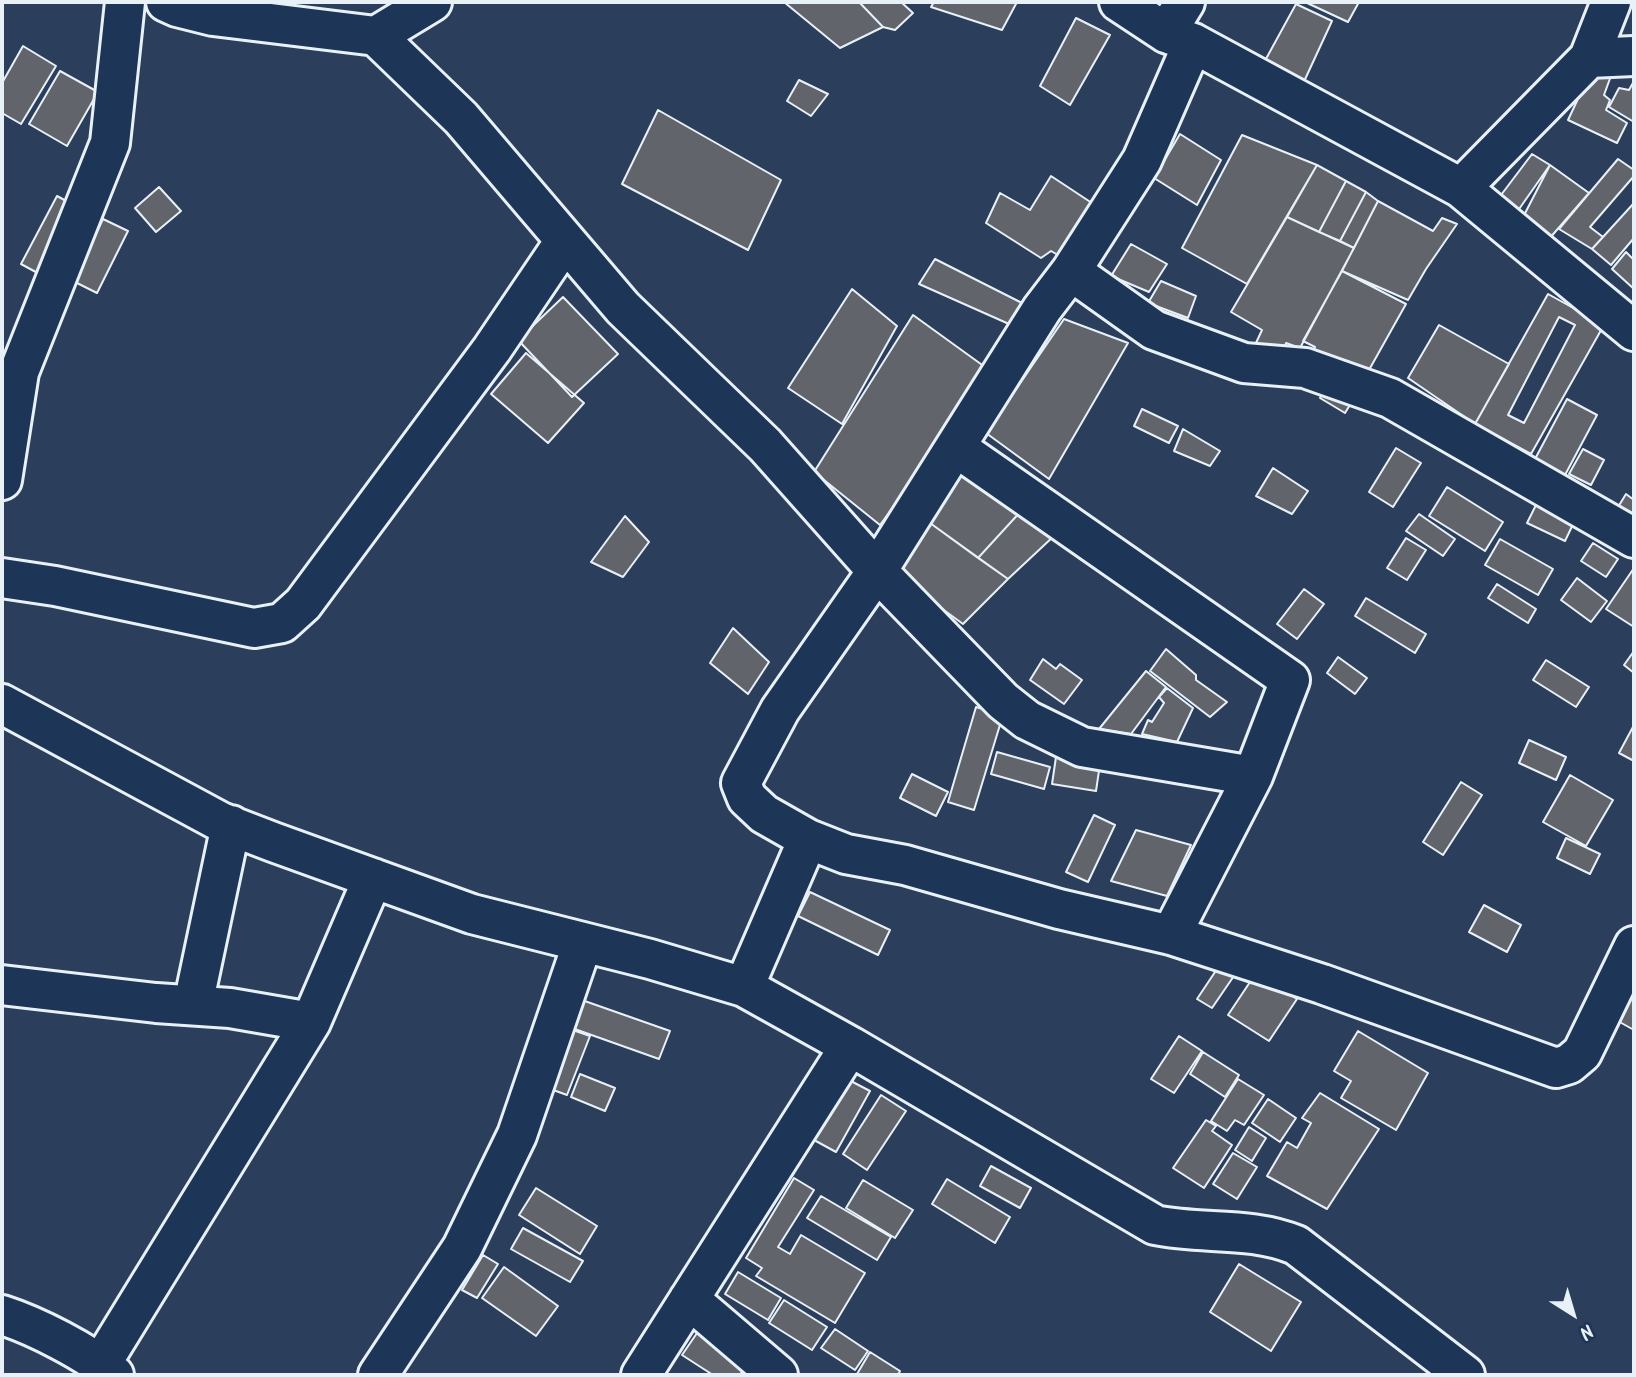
<!DOCTYPE html>
<html>
<head>
<meta charset="utf-8">
<style>
  body { margin:0 }
  #map { position:relative; width:1636px; height:1377px; overflow:hidden; background:#2b3e5b; font-family:Kalam,sans-serif }
  canvas { display:block }
  .frame { position:absolute; inset:0; border:4px solid #e8f1f8; pointer-events:none }
  .north { position:absolute; left:1538px; top:1279px; width:70px; height:70px; -webkit-text-stroke:5px #1d3557; paint-order:stroke; rotate:143deg; font-size:19px; font-weight:700; line-height:28px; text-align:center; color:#e8f1f8 }
  .north::after { content:''; display:block; margin:auto; width:24px; height:32px; background:#e8f1f8; clip-path:polygon(50% 0,100% 100%,50% 72%,0 100%) }
</style>
</head>
<body>
<div id="map">
<canvas width="1636" height="1377"></canvas>
<div class="frame"></div>
<div class="north">N</div>
</div>
<script>
const c = document.querySelector('canvas').getContext('2d');
c.lineJoin = 'round';
function fill(path, color) {
  c.fillStyle = color;
  c.fill(path, 'evenodd');
}
function stroke(path, color, width, dash) {
  c.strokeStyle = color;
  c.lineWidth = width;
  c.lineCap = dash ? 'butt' : 'round';
  c.setLineDash(dash || []);
  c.stroke(path);
}
const building = new Path2D(`
  M 784,2 L 859,2 L 883,27 L 840,48 Z
  M 859,2 L 901,2 L 913,13 L 895,30 L 883,27 Z
  M 934,2 L 1017,2 L 1002,30 L 931,7 Z
  M 1305,2 L 1359,2 L 1348,22 Z
  M 1296,4 L 1332,21 L 1301,88 L 1261,68 Z
  M 1076,18 L 1110,35 L 1070,105 L 1040,86 Z
  M 23,46 L 56,66 L 21,124 L 2,113 L 2,83 Z
  M 1592,69 L 1612,73 L 1604,95 L 1610,100 L 1606,110 L 1627,123 L 1617,143 L 1568,120 Z
  M 60,71 L 98,92 L 67,146 L 29,124 Z
  M 799,80 L 828,94 L 811,116 L 787,101 Z
  M 1634,81 L 1634,122 L 1609,107 L 1619,88 L 1629,90 Z
  M 658,110 L 781,180 L 748,250 L 622,184 Z
  M 1180,134 L 1221,160 L 1197,205 L 1154,178 Z
  M 1242,135 L 1317,165 L 1247,284 L 1182,248 Z
  M 1532,154 L 1550,165 L 1517,212 L 1498,199 Z
  M 1618,159 L 1634,170 L 1634,176 L 1590,227 L 1603,237 L 1592,249 L 1559,229 Z
  M 1317,165 L 1346,181 L 1319,232 L 1287,217 Z
  M 1550,165 L 1589,193 L 1549,239 L 1522,219 Z
  M 1051,176 L 1101,209 L 1065,259 L 1051,251 L 1041,258 L 986,223 L 1000,193 L 1030,210 Z
  M 1346,181 L 1366,192 L 1340,241 L 1319,232 Z
  M 159,187 L 181,211 L 156,232 L 135,208 Z
  M 1366,192 L 1378,201 L 1354,248 L 1340,241 Z
  M 57,196 L 81,209 L 45,277 L 21,264 Z
  M 1378,201 L 1433,231 L 1442,218 L 1457,224 L 1426,269 L 1408,300 L 1342,271 Z
  M 1634,203 L 1634,238 L 1611,265 L 1592,249 Z
  M 1287,217 L 1354,248 L 1300,348 L 1286,343 L 1282,358 L 1255,345 L 1262,330 L 1231,312 Z
  M 103,219 L 128,231 L 97,293 L 73,281 Z
  M 1131,244 L 1167,264 L 1149,292 L 1111,276 Z
  M 1626,252 L 1634,260 L 1634,289 L 1612,269 Z
  M 935,259 L 1022,303 L 1009,324 L 919,284 Z
  M 1342,271 L 1406,304 L 1369,370 L 1311,355 L 1315,347 L 1303,341 Z
  M 1161,281 L 1196,296 L 1188,318 L 1148,303 Z
  M 852,289 L 897,326 L 842,424 L 788,388 Z
  M 1548,294 L 1604,325 L 1531,454 L 1475,424 ZM 1559,317 L 1575,325 L 1524,423 L 1508,415 Z
  M 563,297 L 618,354 L 572,397 L 518,340 Z
  M 913,315 L 985,367 L 972,400 L 880,525 L 814,472 Z
  M 1064,319 L 1128,343 L 1049,479 L 986,433 Z
  M 1439,325 L 1509,364 L 1475,424 L 1408,378 Z
  M 526,353 L 584,403 L 548,443 L 491,394 Z
  M 1327,385 L 1356,395 L 1345,413 L 1320,398 Z
  M 1567,399 L 1597,415 L 1565,475 L 1535,459 Z
  M 1142,409 L 1178,426 L 1169,443 L 1134,426 Z
  M 1183,429 L 1220,451 L 1210,466 L 1174,451 Z
  M 1396,448 L 1421,463 L 1393,507 L 1369,492 Z
  M 1583,449 L 1604,460 L 1591,485 L 1569,474 Z
  M 962,466 L 1022,510 L 978,558 L 930,523 Z
  M 1273,468 L 1308,491 L 1292,514 L 1256,496 Z
  M 1447,487 L 1503,522 L 1485,551 L 1429,516 Z
  M 1626,494 L 1634,500 L 1634,524 L 1615,512 Z
  M 1538,501 L 1576,518 L 1565,541 L 1527,523 Z
  M 1022,510 L 1055,535 L 1008,579 L 978,558 Z
  M 1419,514 L 1455,539 L 1443,556 L 1406,531 Z
  M 625,516 L 649,542 L 623,577 L 591,562 Z
  M 930,523 L 1008,579 L 963,624 L 897,576 Z
  M 1406,538 L 1426,550 L 1407,580 L 1387,568 Z
  M 1500,539 L 1553,569 L 1538,595 L 1485,565 Z
  M 1593,543 L 1618,559 L 1606,577 L 1581,561 Z
  M 1634,568 L 1634,627 L 1606,609 Z
  M 1577,578 L 1607,601 L 1591,622 L 1561,600 Z
  M 1497,584 L 1536,609 L 1528,623 L 1488,598 Z
  M 1304,589 L 1324,604 L 1297,639 L 1277,624 Z
  M 1366,598 L 1426,634 L 1415,653 L 1355,616 Z
  M 733,628 L 769,662 L 748,694 L 710,663 Z
  M 1166,649 L 1196,675 L 1196,680 L 1227,702 L 1210,717 L 1150,671 Z
  M 1634,651 L 1634,673 L 1624,665 Z
  M 1338,657 L 1367,678 L 1355,694 L 1327,673 Z
  M 1043,659 L 1056,669 L 1060,664 L 1082,680 L 1064,704 L 1030,680 Z
  M 1546,660 L 1589,687 L 1576,707 L 1533,680 Z
  M 1146,671 L 1166,687 L 1131,734 L 1099,729 Z
  M 1167,688 L 1193,708 L 1177,742 L 1142,734 L 1148,720 L 1152,722 L 1164,703 L 1159,697 Z
  M 976,707 L 1003,715 L 974,810 L 948,802 Z
  M 1634,725 L 1634,761 L 1619,753 Z
  M 1529,740 L 1566,757 L 1556,780 L 1519,763 Z
  M 997,752 L 1050,767 L 1044,789 L 991,774 Z
  M 1056,757 L 1100,764 L 1096,791 L 1052,784 Z
  M 912,774 L 948,792 L 936,816 L 900,798 Z
  M 1570,775 L 1613,800 L 1586,846 L 1543,822 Z
  M 1461,782 L 1482,795 L 1443,855 L 1423,842 Z
  M 1094,815 L 1115,825 L 1088,882 L 1066,872 Z
  M 1136,830 L 1191,845 L 1167,896 L 1111,881 Z
  M 1566,838 L 1600,854 L 1590,874 L 1557,858 Z
  M 810,892 L 890,930 L 878,955 L 798,916 Z
  M 1484,905 L 1521,925 L 1507,952 L 1469,932 Z
  M 1223,960 L 1238,970 L 1212,1008 L 1197,999 Z
  M 1256,973 L 1297,999 L 1269,1041 L 1228,1015 Z
  M 1634,986 L 1634,1030 L 1616,1020 Z
  M 579,999 L 670,1031 L 659,1059 L 569,1027 Z
  M 567,1028 L 590,1036 L 567,1095 L 545,1087 Z
  M 1358,1031 L 1428,1073 L 1396,1130 L 1341,1098 L 1351,1081 L 1334,1071 Z
  M 1179,1036 L 1202,1051 L 1174,1093 L 1151,1079 Z
  M 1203,1052 L 1239,1075 L 1225,1097 L 1190,1074 Z
  M 580,1074 L 615,1088 L 605,1111 L 571,1097 Z
  M 847,1079 L 870,1091 L 836,1152 L 814,1140 Z
  M 1238,1079 L 1264,1095 L 1244,1125 L 1235,1120 L 1227,1131 L 1211,1121 Z
  M 1320,1093 L 1379,1129 L 1327,1209 L 1267,1176 L 1287,1142 L 1297,1148 L 1311,1123 L 1302,1118 Z
  M 881,1095 L 906,1111 L 867,1170 L 843,1154 Z
  M 1268,1099 L 1296,1118 L 1280,1142 L 1252,1123 Z
  M 1206,1120 L 1216,1126 L 1212,1131 L 1232,1145 L 1204,1188 L 1173,1168 Z
  M 1249,1127 L 1266,1138 L 1252,1161 L 1235,1150 Z
  M 1233,1153 L 1257,1167 L 1237,1199 L 1213,1184 Z
  M 991,1166 L 1031,1188 L 1020,1208 L 980,1186 Z
  M 794,1178 L 814,1190 L 778,1247 L 790,1254 L 801,1235 L 865,1273 L 835,1323 L 756,1276 L 762,1268 L 746,1258 Z
  M 947,1179 L 1010,1217 L 995,1243 L 932,1204 Z
  M 863,1180 L 913,1210 L 895,1238 L 846,1208 Z
  M 536,1188 L 597,1226 L 580,1254 L 519,1215 Z
  M 821,1196 L 891,1237 L 877,1260 L 807,1218 Z
  M 523,1228 L 583,1261 L 570,1282 L 511,1249 Z
  M 483,1255 L 498,1264 L 477,1298 L 462,1290 Z
  M 1239,1264 L 1301,1302 L 1271,1351 L 1210,1312 Z
  M 504,1267 L 558,1306 L 536,1336 L 482,1298 Z
  M 738,1272 L 781,1298 L 768,1320 L 725,1294 Z
  M 784,1300 L 827,1327 L 812,1350 L 769,1323 Z
  M 835,1329 L 868,1351 L 855,1370 L 821,1348 Z
  M 697,1333 L 746,1365 L 740,1375 L 713,1375 L 682,1355 Z
  M 870,1352 L 900,1371 L 898,1375 L 857,1374 Z`);
fill(building, '#62646c');
stroke(building, '#e8f1f8', 2);
const street = new Path2D(`
  M 166,2 L 177,7 L 213,16 L 376,36 L 432,2
  M 1119,2 L 1166,33 L 1193,43 L 1461,188 L 1634,331
  M 1166,33 L 1185,2
  M 376,36 L 461,118 L 623,308 L 765,445 L 877,571 L 1003,701 L 1027,720 L 1082,747 L 1253,776
  M 1193,43 L 1142,160 L 1071,271 L 1042,309 L 877,571 L 780,710 L 741,783 L 747,798 L 764,814 L 808,839 L 846,854 L 905,865 L 1059,909 L 1171,935 L 1322,984 L 1556,1068 L 1569,1064 L 1582,1053 L 1634,946
  M 1589,58 L 1634,56
  M 1461,188 L 1589,58 L 1611,2
  M 1071,271 L 1154,330 L 1244,363 L 1305,368 L 1390,398 L 1634,538
  M 957,448 L 1290,680 L 1253,776 L 1171,935
  M 2,480 L 19,372 L 110,143 L 125,2
  M 2,578 L 55,586 L 254,628 L 282,623 L 303,604 L 492,349 L 565,241
  M 2,704 L 221,822 L 273,842 L 472,914 L 650,959 L 744,987 L 850,1046 L 1155,1225 C 1203,1235 1249,1226 1296,1245 L 1465,1375
  M 2,985 L 156,1003 L 230,1008 L 311,1022
  M 744,987 L 808,839
  M 193,1005 L 231,825
  M 689,1299 L 778,1375
  M 2,1315 C 36,1326 87,1352 114,1375
  M 101,1364 L 311,1022 L 373,878
  M 378,1375 L 462,1248 L 517,1135 L 583,942
  M 641,1375 L 850,1046`);
stroke(street, '#e8f1f8', 44);
stroke(street, '#1d3557', 38);
</script>
</body>
</html>
